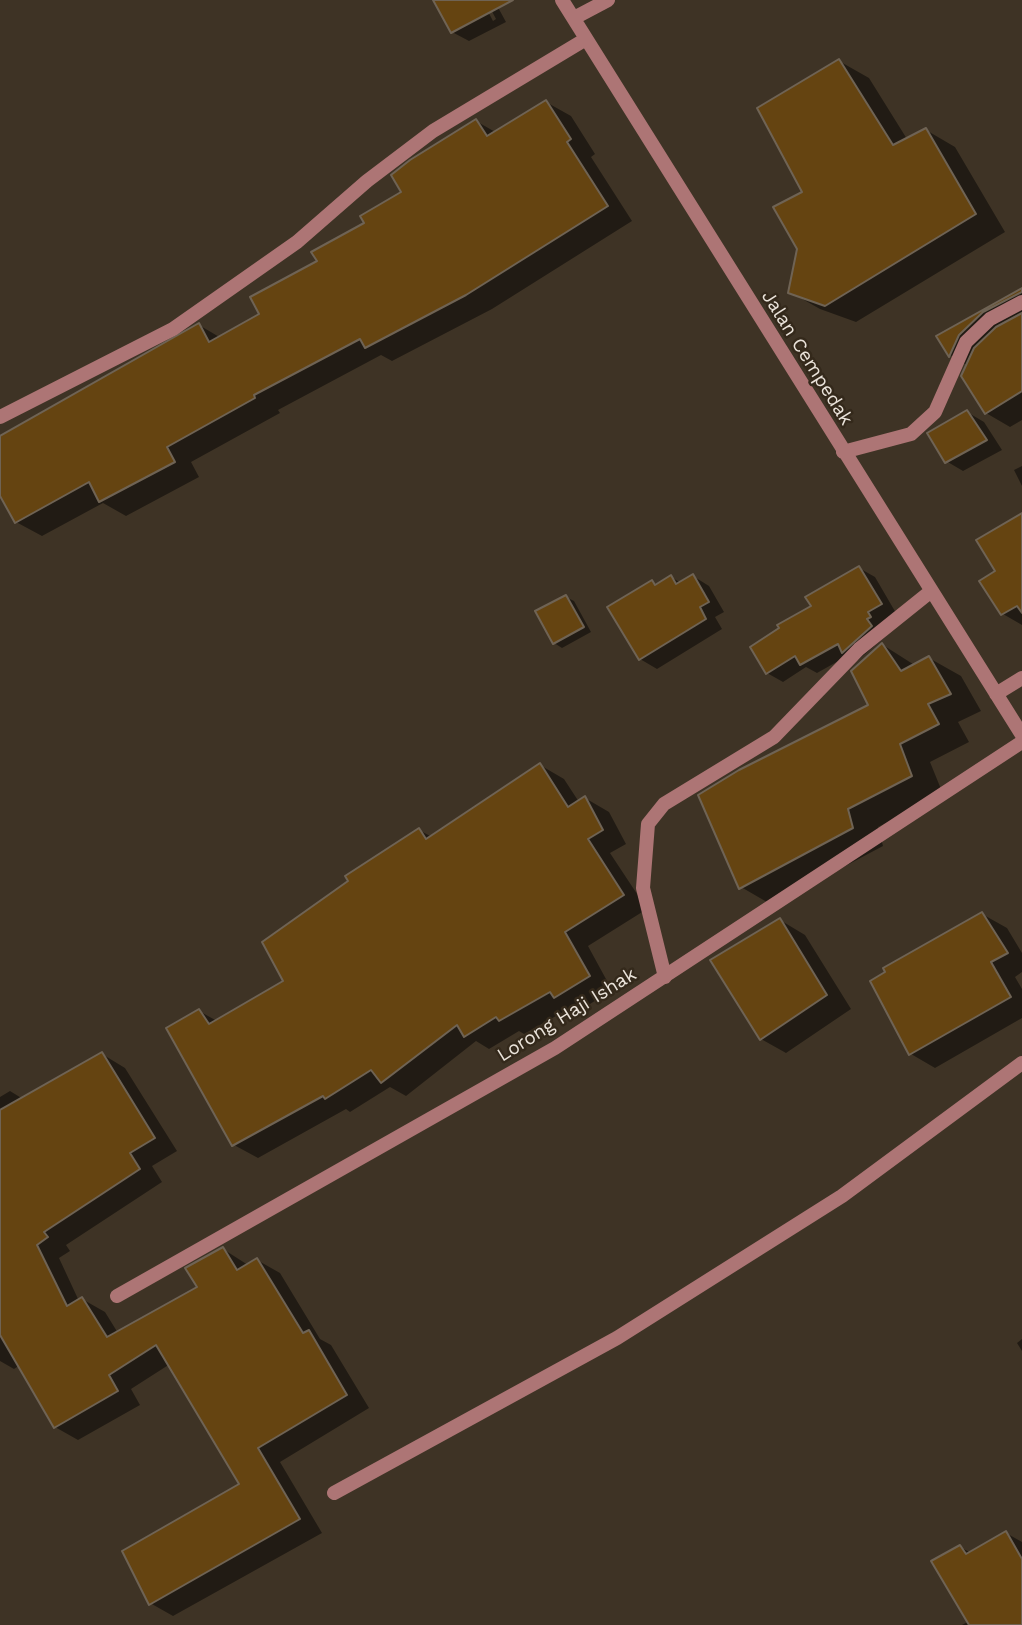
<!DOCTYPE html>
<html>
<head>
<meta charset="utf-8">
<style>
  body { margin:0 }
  canvas { display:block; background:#3e3325 }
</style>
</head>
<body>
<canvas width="1022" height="1625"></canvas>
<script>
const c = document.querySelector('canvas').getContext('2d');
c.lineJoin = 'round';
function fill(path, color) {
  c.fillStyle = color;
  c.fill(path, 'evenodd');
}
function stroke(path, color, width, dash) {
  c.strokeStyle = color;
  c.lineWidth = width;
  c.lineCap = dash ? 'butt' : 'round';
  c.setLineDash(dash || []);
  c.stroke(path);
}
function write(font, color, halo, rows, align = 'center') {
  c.font = font + ' "Work Sans",sans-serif';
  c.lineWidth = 5;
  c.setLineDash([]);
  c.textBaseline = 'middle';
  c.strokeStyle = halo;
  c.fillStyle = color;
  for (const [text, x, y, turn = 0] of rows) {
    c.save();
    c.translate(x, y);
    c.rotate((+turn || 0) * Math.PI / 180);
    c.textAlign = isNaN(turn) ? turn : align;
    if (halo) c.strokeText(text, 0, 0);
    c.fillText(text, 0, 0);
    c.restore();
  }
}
fill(new Path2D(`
  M 435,0 L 482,0 L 493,21 L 496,19 L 486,0 L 494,0 L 506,22 L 469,41 L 452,32 Z
  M 839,61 L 869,78 L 907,139 L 926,130 L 955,147 L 1005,232 L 856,322 L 820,309 L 790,292 L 799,248 L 805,193 Z
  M 546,102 L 571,116 L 595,154 L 591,157 L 632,221 L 492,309 L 392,361 L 381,355 L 278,410 L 280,413 L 191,462 L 199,477 L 126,516 L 103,503 L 42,536 L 16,522 L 0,492 L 0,438 L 199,325 L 221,338 L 261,314 L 319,262 L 404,193 L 476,121 L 497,133 Z
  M 1022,290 L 1022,420 L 1010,427 L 986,413 L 968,366 L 950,355 L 939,337 Z
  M 967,412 L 984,422 L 1002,450 L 963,471 L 946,461 Z
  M 1022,466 L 1022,486 L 1014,470 Z
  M 1022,515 L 1022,625 L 1003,614 L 982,582 L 998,572 Z
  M 859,568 L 875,577 L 896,613 L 886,636 L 858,660 L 849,655 L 817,673 L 806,667 L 783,682 L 767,673 L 813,607 Z
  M 693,576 L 709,586 L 724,612 L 715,617 L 722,629 L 657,669 L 640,659 L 652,582 L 658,585 L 671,577 L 681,583 Z
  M 566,597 L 574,601 L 591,632 L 562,648 L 554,643 Z
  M 883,645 L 916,666 L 929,658 L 961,676 L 981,711 L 958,722 L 969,742 L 930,762 L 943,794 L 878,827 L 883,846 L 772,905 L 741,887 L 870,706 Z
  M 540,765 L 564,779 L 579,802 L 585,798 L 609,812 L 626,844 L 610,853 L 647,909 L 588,946 L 612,990 L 579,1011 L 572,1007 L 524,1034 L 519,1031 L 489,1049 L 476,1041 L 406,1096 L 390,1087 L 350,1112 L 346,1109 L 258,1158 L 234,1145 L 199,1011 L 217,1021 L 286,982 L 419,830 L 432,837 Z
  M 982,914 L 1007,928 L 1022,953 L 1022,972 L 1015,977 L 1022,989 L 1022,1018 L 935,1068 L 911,1054 Z
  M 780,920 L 805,935 L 851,1009 L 786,1053 L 761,1039 Z
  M 102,1054 L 125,1068 L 177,1151 L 152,1166 L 162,1182 L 66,1245 L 70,1251 L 59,1258 L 79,1301 L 82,1299 L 105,1312 L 118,1333 L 199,1288 L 223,1249 L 248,1265 L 257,1260 L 280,1273 L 320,1339 L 331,1345 L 369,1408 L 280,1462 L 322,1533 L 173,1616 L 150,1603 L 241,1485 L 170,1364 L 131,1389 L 140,1405 L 78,1440 L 55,1427 L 20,1365 L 14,1369 L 0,1361 L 0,1097 L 10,1091 L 23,1099 Z
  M 1022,1339 L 1022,1351 L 1017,1343 Z
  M 1006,1533 L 1022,1542 L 1022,1625 L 962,1625 L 969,1621 L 960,1547 L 971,1553 Z`), '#0007');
const building = new Path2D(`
  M 433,0 L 513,0 L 451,33 Z
  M 839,59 L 893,145 L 926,128 L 976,214 L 825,306 L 788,293 L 797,249 L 773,207 L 802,192 L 757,108 Z
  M 546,100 L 571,139 L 567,142 L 608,206 L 466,295 L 365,348 L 360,339 L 254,395 L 255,398 L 167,447 L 175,462 L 99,502 L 89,482 L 15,523 L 0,496 L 0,436 L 199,323 L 209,342 L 259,314 L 250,297 L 317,261 L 311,252 L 364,223 L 360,216 L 401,192 L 391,175 L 410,160 L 476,119 L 487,136 Z
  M 1022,288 L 1022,292 L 983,312 L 959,335 L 949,357 L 936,336 Z
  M 1022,313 L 1022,391 L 985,414 L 961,376 L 974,348 L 996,327 Z
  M 967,410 L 987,440 L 945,463 L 927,433 Z
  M 1022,513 L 1022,613 L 1017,606 L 1001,615 L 979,581 L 995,571 L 976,540 Z
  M 859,566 L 882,604 L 868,612 L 871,617 L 867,619 L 872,626 L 842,653 L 838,644 L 800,665 L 795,656 L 766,674 L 750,647 L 779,628 L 777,625 L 811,606 L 805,597 Z
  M 693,574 L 709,602 L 700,607 L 706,619 L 639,660 L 607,607 L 652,580 L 655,585 L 671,575 L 676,584 Z
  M 566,595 L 584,627 L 553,644 L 535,611 Z
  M 882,643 L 901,671 L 929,656 L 951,694 L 928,704 L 939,724 L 900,744 L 912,776 L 848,809 L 853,828 L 739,889 L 698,795 L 739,770 L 868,705 L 851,671 Z
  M 540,763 L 568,807 L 585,796 L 603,830 L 588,839 L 624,895 L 565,932 L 590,976 L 554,998 L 550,992 L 499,1021 L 496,1017 L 464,1037 L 457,1025 L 381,1083 L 371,1070 L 325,1099 L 323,1096 L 232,1146 L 166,1028 L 199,1009 L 209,1024 L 283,981 L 262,942 L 348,881 L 345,876 L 419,828 L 426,839 Z
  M 982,912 L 1008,953 L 991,962 L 1011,997 L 909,1055 L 870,981 L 885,972 L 883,968 Z
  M 780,918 L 827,995 L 760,1040 L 710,960 Z
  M 102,1052 L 155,1138 L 130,1153 L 140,1169 L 44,1232 L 48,1237 L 37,1245 L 67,1306 L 82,1297 L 107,1337 L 197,1287 L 185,1268 L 223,1247 L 237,1270 L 257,1258 L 303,1333 L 309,1330 L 347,1395 L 258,1448 L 300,1519 L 149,1605 L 122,1551 L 239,1484 L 156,1345 L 109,1375 L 118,1391 L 54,1428 L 0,1335 L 0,1110 Z
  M 1006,1531 L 1022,1559 L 1022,1625 L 969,1625 L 931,1561 L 960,1545 L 966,1554 Z`);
fill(building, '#654411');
stroke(building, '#6f6354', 2);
stroke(new Path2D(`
  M 334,1493 L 617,1338 L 842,1196 L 1022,1063`), '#ad7575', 14);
stroke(new Path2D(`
  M 562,0 L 1022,735
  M 574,18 L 608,0
  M 0,417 L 173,329 L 297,242 L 367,181 L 433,131 L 586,39
  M 843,452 L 911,434 L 935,412 L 966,342 L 990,319 L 1022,302
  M 996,694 L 1022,678
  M 665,977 L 643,888 L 648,824 L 664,804 L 774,737 L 859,649 L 930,592
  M 117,1296 L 555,1048 L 1022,742`), '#ad7575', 14);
write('19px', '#eae3da', '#34291b', [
  ["Jalan Cempedak",807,358,58],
  ["Lorong Haji Ishak",567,1015,-32]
]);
</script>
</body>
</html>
